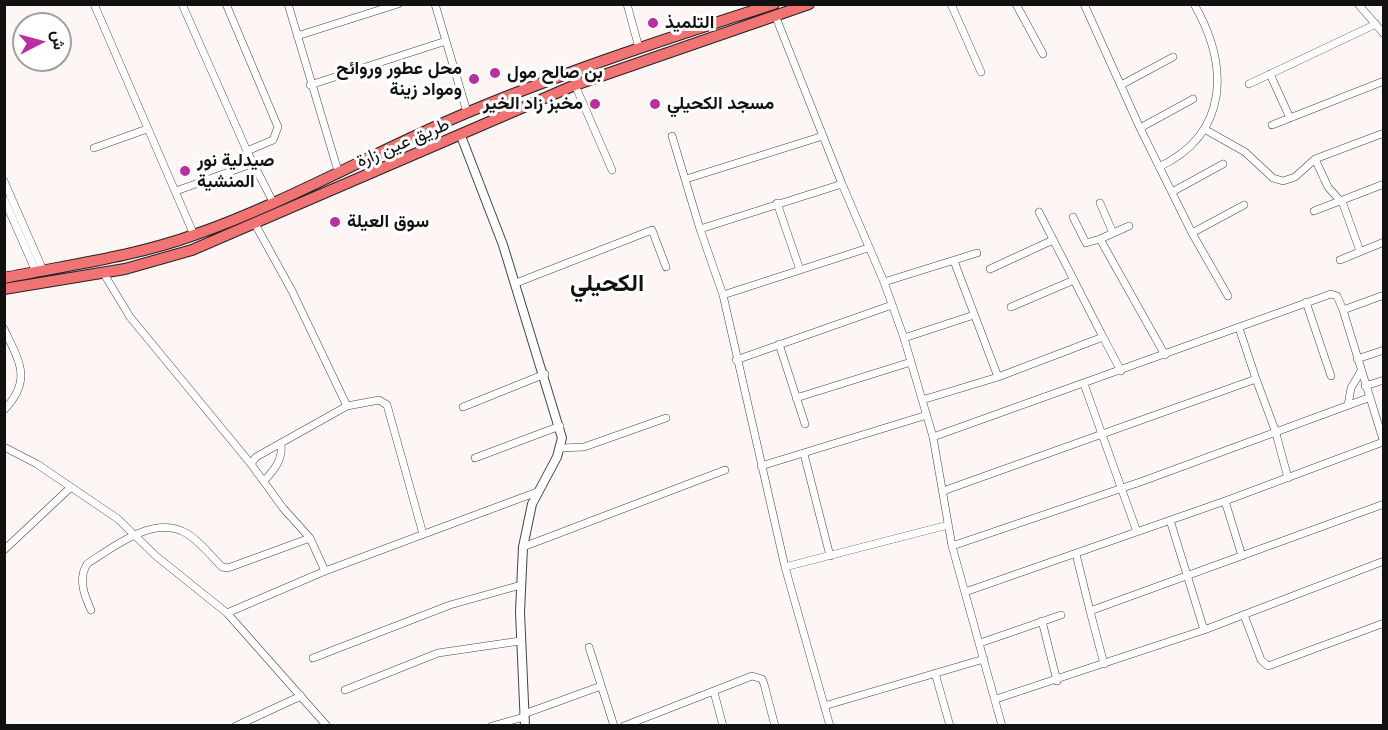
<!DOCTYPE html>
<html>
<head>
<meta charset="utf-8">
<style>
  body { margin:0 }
  #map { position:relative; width:1388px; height:730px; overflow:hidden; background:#fef5f5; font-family:"Roboto Serif",Vazirmatn,serif }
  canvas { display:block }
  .frame { position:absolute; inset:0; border:6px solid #111; pointer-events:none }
  .north { position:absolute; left:12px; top:12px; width:60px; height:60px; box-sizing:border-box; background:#fff; border:2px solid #a0a0a0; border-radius:50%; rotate:84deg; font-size:16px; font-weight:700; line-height:24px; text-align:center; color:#111 }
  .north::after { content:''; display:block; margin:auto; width:21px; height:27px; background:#ba2fa0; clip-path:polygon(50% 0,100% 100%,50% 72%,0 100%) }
</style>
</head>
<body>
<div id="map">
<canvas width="1388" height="730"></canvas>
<div class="frame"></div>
<div class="north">ش</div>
</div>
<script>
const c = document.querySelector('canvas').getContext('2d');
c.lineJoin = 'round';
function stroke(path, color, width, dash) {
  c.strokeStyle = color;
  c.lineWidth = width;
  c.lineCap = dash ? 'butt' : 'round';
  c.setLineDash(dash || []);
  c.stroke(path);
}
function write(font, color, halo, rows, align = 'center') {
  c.font = font + ' "Roboto Serif",Vazirmatn,serif';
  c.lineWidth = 6;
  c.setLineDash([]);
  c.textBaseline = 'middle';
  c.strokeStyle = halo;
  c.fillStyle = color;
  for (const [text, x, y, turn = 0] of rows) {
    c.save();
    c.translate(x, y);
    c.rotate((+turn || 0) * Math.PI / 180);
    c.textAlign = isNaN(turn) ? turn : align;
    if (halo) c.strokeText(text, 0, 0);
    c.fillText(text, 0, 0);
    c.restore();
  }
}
const minor = new Path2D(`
  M 94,4 L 194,235
  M 182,4 L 247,151 L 273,202
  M 226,4 L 278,127 L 273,140 L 247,151
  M 288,4 L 338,171
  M 435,4 L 467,112
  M 627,4 L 639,48
  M 951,4 L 981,72
  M 1016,4 L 1043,54
  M 1084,4 L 1140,128 L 1192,233 L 1228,296
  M 1358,4 L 1384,34
  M 775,15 L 842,184 L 884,282 L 904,338 L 933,437 L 952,546 L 1002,726
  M 297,36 L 398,4
  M 1270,74 L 1290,118
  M 1249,84 L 1376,24
  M 310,85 L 446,41
  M 575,85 L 612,170
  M 1121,85 L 1173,57
  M 1272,125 L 1384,81
  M 1140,128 L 1193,99
  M 1206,130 L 1245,152 L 1273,178 L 1283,181 L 1295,177 L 1315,159 L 1384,133
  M 672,136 L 700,229
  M 94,148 L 147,129
  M 1315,159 L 1328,187 L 1343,204 L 1360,251
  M 1159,167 C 1230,133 1229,65 1194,4
  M 686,179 L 823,136
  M 4,181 L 43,270
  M 176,191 L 254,163
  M 1172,192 L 1223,164
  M 4,199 L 36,272
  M 777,203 L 800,270
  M 1100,203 L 1113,233
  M 1314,211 L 1384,184
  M 1073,217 L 1086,243 L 1100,239
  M 1129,226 L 1100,239 L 1165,355
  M 1192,233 L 1244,205
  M 1340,260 L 1384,242
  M 954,261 L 998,377
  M 990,269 L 1053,240
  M 104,274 L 130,317 L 251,464 L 256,457 L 347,406 L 292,291 L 255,224
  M 884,282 L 977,253
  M 516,283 L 652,230 L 666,267
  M 723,295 L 868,248
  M 1306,302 L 1331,376
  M 1011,307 L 1074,280
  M 1343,310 L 1384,295
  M 1239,328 L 1256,379
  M 4,329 C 19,361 33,380 4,410
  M 1103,337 L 1121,371
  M 904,338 L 974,315
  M 779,344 L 805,424
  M 1357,359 L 1384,350
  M 736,360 L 892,305
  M 1084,384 L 1137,532
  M 1365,386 L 1384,380
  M 796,398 L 911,362
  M 922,400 L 998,377 L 1103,337 L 1039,212
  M 1348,405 L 1351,388 L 1361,371
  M 347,406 L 379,400 L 387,405 L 423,534
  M 463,407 L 545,374
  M 933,437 L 1331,294 L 1337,296 L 1343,310 L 1384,443
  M 4,447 L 37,464 L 118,519 L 156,556 L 227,613 L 327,726
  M 561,448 L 584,447 L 666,418
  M 804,454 L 830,556
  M 475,458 L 560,426
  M 251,464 L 283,508 L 310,538 L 325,571
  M 761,466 L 927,415
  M 264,481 C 274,470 283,460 281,444
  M 943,491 L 1256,379 L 1275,430 L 1288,478
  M 1225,501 L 1242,556
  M 1170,520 L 1204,630
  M 952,546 L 1143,481 L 1368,398
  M 523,547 L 725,470
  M 4,550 L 71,487
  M 1076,554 L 1090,611 L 1384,504
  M 785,567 L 948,525
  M 965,592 L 1225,501 L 1383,442
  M 91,610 C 84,595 78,579 87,564 C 113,547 152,516 184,532 C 198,539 211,556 222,567 L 228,568 L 310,538
  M 1090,611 L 1104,664
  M 227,613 L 325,571 L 537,492
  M 1244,615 L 1261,660 L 1268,666 L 1384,623
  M 1042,621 L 1057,681
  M 980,643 L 1061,615
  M 589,647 L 614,726
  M 313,658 L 450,605 L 521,585
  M 935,673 L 950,726
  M 345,690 L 438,653 L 520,641
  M 714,692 L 723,726
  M 996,699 L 1204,630 L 1384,561
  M 824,706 L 984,659
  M 524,714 L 601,686
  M 236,726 L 301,696
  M 492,726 L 524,717
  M 624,726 L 752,676 L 762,679 L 764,684 L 775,726
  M 830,726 L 785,567 L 723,295 L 700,229 L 842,184`);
const tertiary = new Path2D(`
  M 461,136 L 503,245 L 562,438 L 557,457 L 532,504 L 523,547 L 520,612 L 525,726`);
const primary = new Path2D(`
  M 4,278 C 68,265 133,257 194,235 C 289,202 377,150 471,111 C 570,70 671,37 774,4
  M 4,289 L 125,269 L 192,250 L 575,85 L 809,4`);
stroke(minor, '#444', 8);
stroke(tertiary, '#444', 10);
stroke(primary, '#222', 12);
stroke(minor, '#fff', 7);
stroke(tertiary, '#fff', 8);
stroke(primary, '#f17374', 10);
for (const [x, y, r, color] of [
  [653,23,6,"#ba2fa0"],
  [495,73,6,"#ba2fa0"],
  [474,79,6,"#ba2fa0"],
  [595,104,6,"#ba2fa0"],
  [655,104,6,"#ba2fa0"],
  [185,171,6,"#ba2fa0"],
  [335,222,6,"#ba2fa0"]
]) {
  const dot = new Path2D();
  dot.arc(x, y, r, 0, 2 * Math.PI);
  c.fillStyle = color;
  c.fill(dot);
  stroke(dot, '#fff', 2);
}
write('bold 18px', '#111', '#fff', [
  ["التلميذ",665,23],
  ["محل عطور وروائح",462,69,"right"],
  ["ومواد زينة",462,90,"right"],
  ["بن صالح مول",507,73],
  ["مخبز زاد الخير",583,104,"right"],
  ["مسجد الكحيلي",667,104],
  ["صيدلية نور",197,161],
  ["المنشية",197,182],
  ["سوق العيلة",347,222]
], 'left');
write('18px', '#111', '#fff', [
  ["طريق عين زارة",403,143,-23]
]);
write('bold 24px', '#111', '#fff', [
  ["الكحيلي",607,284]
]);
</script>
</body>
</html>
